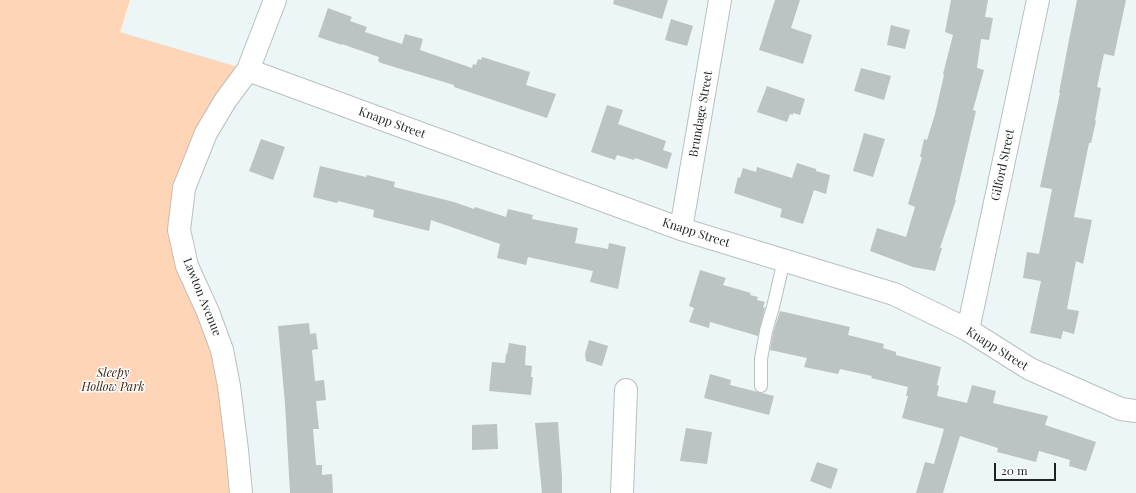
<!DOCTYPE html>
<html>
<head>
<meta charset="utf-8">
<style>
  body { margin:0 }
  #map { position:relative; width:1136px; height:493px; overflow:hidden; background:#edf6f6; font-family:"Playfair Display",serif }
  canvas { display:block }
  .scale { position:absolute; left:994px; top:463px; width:62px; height:18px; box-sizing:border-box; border:2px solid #1f2222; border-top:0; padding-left:5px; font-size:12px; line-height:14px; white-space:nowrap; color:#1f2222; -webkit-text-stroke:3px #fff; paint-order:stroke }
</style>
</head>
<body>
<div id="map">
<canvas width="1136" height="493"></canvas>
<div class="scale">20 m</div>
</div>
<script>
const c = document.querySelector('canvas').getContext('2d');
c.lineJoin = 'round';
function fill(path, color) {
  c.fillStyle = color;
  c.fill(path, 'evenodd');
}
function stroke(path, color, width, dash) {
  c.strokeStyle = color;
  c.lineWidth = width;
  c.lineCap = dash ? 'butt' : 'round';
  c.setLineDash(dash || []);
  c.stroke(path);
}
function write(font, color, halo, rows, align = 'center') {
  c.font = font + ' "Playfair Display",serif';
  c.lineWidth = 3;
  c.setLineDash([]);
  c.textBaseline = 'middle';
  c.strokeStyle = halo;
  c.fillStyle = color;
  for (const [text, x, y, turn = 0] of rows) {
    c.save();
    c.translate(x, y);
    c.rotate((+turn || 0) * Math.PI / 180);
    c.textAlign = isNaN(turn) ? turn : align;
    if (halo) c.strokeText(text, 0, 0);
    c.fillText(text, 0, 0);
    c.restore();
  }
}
fill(new Path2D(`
  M 0,0 L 130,0 L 120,32 L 248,70 L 225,101 L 179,230 L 222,350 L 241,493 L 0,493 Z`), '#ffd5b8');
fill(new Path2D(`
  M 614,0 L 668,0 L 662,19 L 613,4 Z
  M 775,0 L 800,0 L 791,28 L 812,35 L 803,64 L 759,50 Z
  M 951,0 L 988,0 L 985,17 L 993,18 L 989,40 L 981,39 L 977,68 L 984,70 L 973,110 L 976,111 L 955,200 L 956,200 L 940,248 L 942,248 L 935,271 L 913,267 L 870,251 L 877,228 L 906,237 L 915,207 L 908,204 L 922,157 L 920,157 L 924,139 L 927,140 L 935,114 L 944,75 L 943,74 L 953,35 L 945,32 Z
  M 1077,0 L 1126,0 L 1114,56 L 1104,54 L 1097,87 L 1101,88 L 1095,120 L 1096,121 L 1091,143 L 1089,143 L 1074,217 L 1092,220 L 1083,264 L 1076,261 L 1067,309 L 1079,311 L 1074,334 L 1063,331 L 1061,339 L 1030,333 L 1041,281 L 1023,278 L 1027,252 L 1039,254 L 1052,189 L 1040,187 L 1060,93 L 1059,93 L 1067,50 Z
  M 328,8 L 352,17 L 350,21 L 367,27 L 365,32 L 402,44 L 405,34 L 423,39 L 420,50 L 472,68 L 473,64 L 476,65 L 478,59 L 481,60 L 482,57 L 530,72 L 526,85 L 556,94 L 547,118 L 454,87 L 454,85 L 381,63 L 378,61 L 379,57 L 342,44 L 342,45 L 318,37 Z
  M 671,19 L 693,26 L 687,46 L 665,40 Z
  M 891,25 L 910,30 L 905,49 L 887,45 Z
  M 861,68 L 891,76 L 884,100 L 854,91 Z
  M 767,86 L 805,99 L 800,115 L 793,113 L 793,115 L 790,114 L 787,122 L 757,112 Z
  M 607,105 L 623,110 L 618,124 L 666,141 L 663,150 L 672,153 L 667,169 L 635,158 L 634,160 L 617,155 L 615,160 L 591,152 Z
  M 864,133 L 885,139 L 873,177 L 853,171 Z
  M 261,139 L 285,147 L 273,180 L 249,171 Z
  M 797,163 L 816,169 L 816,171 L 830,175 L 826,194 L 814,190 L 803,224 L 780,217 L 782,209 L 734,193 L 738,177 L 740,178 L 743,168 L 756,172 L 757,167 L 792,178 Z
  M 320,166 L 366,177 L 367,175 L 395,182 L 394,187 L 454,202 L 474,209 L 475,207 L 506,217 L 508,209 L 533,215 L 532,219 L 578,228 L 575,243 L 608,249 L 609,243 L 626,247 L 618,289 L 590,282 L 593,271 L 528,257 L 526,265 L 497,258 L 500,244 L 431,220 L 429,231 L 373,217 L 374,210 L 338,201 L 337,203 L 313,197 Z
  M 700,270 L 726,278 L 723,285 L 751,293 L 750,295 L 758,297 L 757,300 L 765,302 L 763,307 L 765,308 L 758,336 L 710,322 L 709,328 L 689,322 L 694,308 L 689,306 Z
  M 780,311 L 850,327 L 848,335 L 884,344 L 883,348 L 896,352 L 896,355 L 941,367 L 937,385 L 939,386 L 937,396 L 967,403 L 972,385 L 996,391 L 993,403 L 1048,416 L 1045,425 L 1096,442 L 1086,471 L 1069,466 L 1070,460 L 1039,451 L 1036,462 L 997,452 L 998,448 L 960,436 L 943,493 L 916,493 L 925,462 L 934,464 L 944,429 L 902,418 L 908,396 L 906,396 L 908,387 L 871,378 L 872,376 L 840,369 L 838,374 L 804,367 L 807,358 L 770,350 L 773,333 Z
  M 309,323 L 310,334 L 316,333 L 318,349 L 312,350 L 315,381 L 324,380 L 326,400 L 316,401 L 319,429 L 313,429 L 316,465 L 322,465 L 322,475 L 332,474 L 333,493 L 290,493 L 285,404 L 278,326 Z
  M 589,340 L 608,346 L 602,366 L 586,361 L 585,354 Z
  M 509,343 L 526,346 L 525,365 L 532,366 L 531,377 L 533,377 L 531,395 L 489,391 L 492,362 L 505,363 L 506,354 L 507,354 Z
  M 710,374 L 731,380 L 730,385 L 774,396 L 769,415 L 704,398 Z
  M 558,422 L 562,477 L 562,493 L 542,493 L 535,423 Z
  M 497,424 L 498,449 L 472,450 L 472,425 Z
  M 686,428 L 712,432 L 707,464 L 680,461 Z
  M 817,462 L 838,469 L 831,489 L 810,481 Z`), '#bbc3c3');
const service = new Path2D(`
  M 761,386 L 761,359 L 766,331 L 773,307 L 784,260`);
const minor = new Path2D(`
  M 248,70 L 681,229 L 894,294 L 968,330 L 1030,369 L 1121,409 L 1136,411
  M 681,229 L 720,0
  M 968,330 L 1038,0
  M 241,493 L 237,450 L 229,386 L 222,350 L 208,312 L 187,266 L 179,230 L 184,188 L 206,133 L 225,101 L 248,70 L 275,0
  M 622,493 L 626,390`);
stroke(service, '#b8c0c0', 14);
stroke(minor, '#b8c0c0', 24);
stroke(service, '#fff', 12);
stroke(minor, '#fff', 22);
write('12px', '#1f2222', '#fff', [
  ["Brundage Street",701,114,-80],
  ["Knapp Street",392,123,20],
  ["Gilford Street",1003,165,-78],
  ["Knapp Street",696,233,18],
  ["Lawton Avenue",202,297,68],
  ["Knapp Street",997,349,32]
]);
write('italic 12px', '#3f220c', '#fff', [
  ["Sleepy",113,373],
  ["Hollow Park",113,387]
]);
</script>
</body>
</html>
